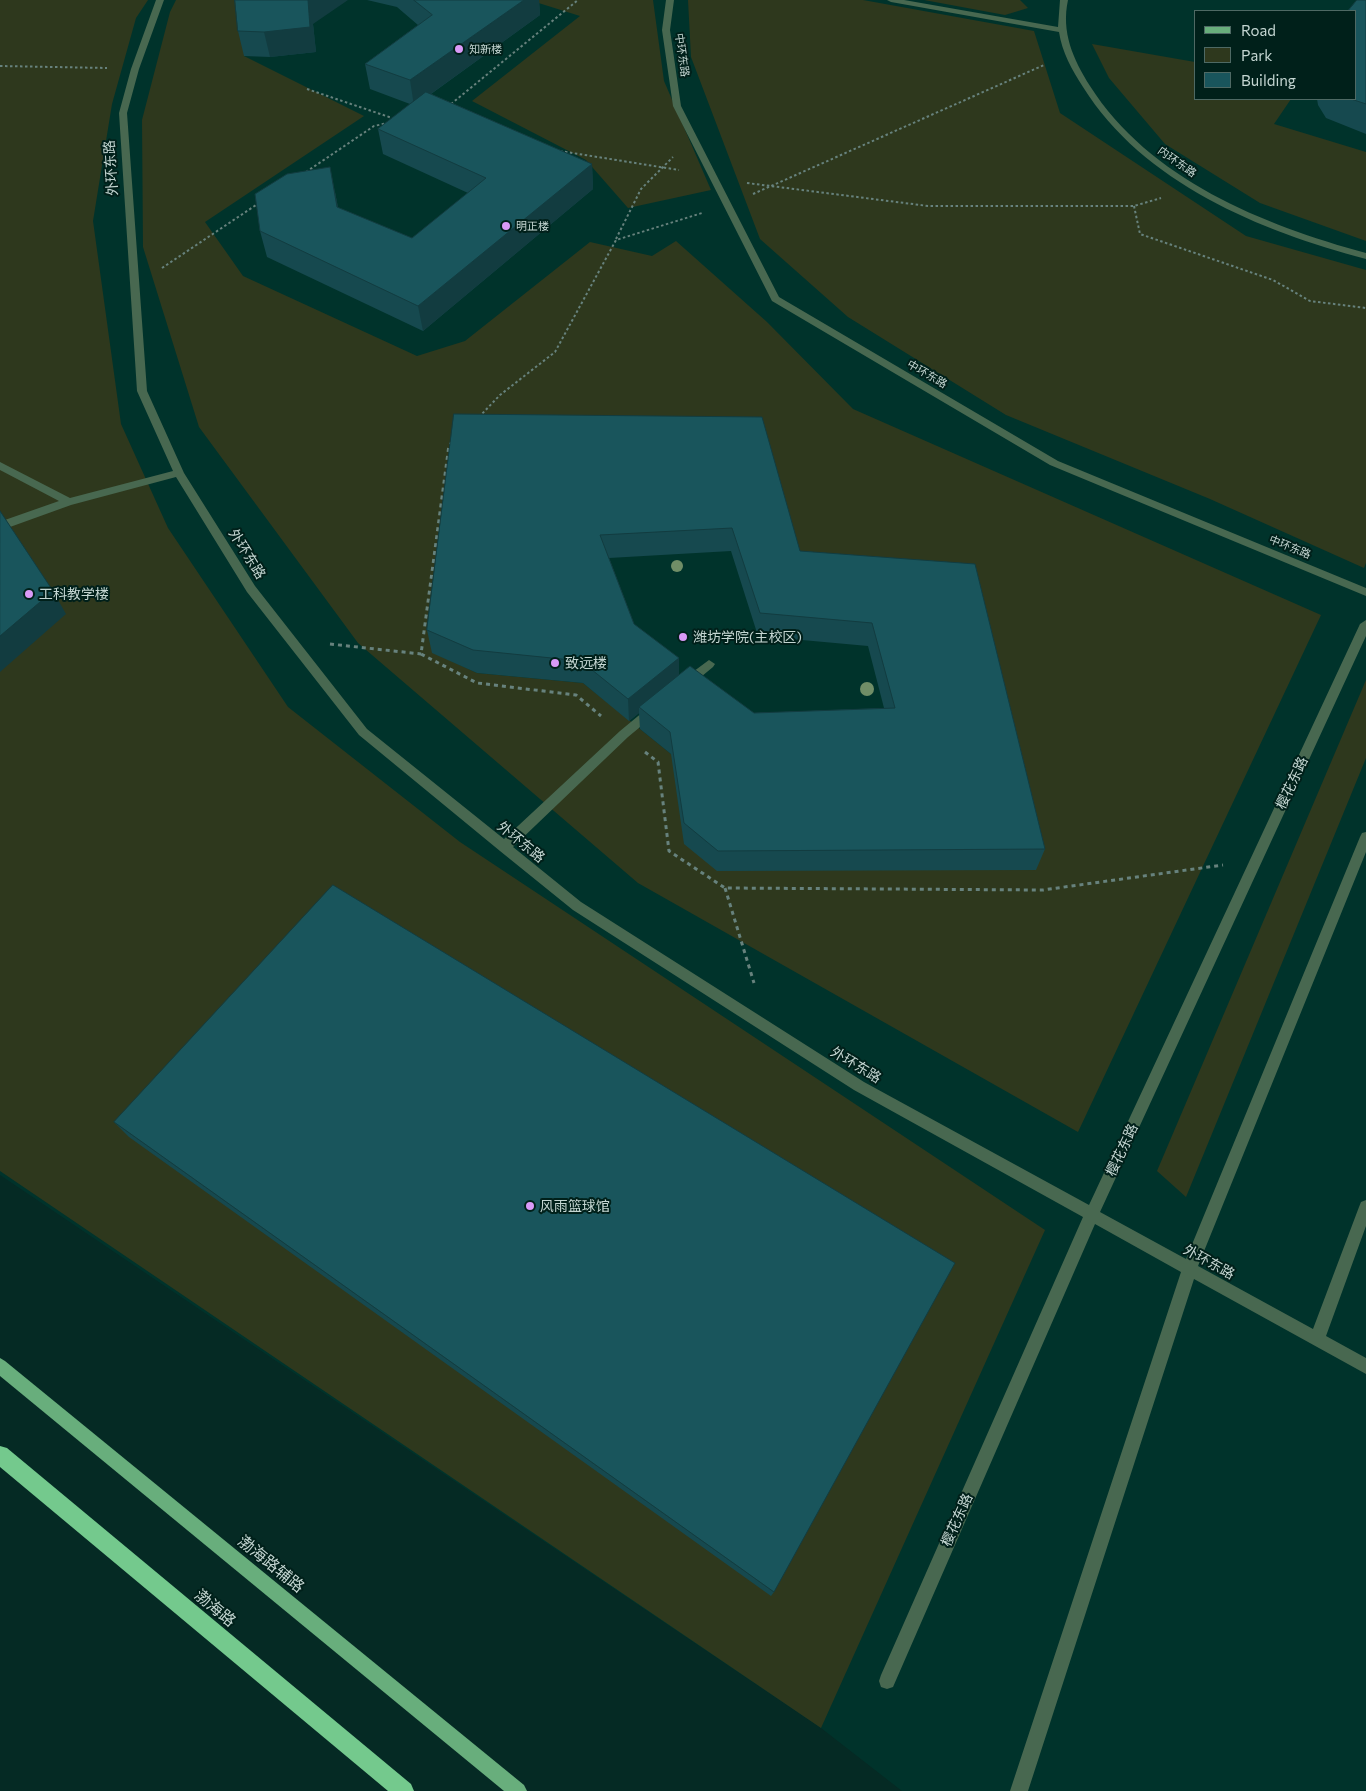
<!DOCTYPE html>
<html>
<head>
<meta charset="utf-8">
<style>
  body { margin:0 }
  #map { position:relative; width:1366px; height:1791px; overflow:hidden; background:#052a24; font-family:Commissioner,sans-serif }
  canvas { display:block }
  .legend { position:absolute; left:1194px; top:10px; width:162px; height:90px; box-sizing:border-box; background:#00201a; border:1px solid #4e6964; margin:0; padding:6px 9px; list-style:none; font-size:15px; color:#c4d6d2 }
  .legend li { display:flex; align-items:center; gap:10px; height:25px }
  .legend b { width:25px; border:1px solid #4e6964 }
</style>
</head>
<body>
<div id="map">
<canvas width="1366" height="1791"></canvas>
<ul class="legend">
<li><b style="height:6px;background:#68ae7c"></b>Road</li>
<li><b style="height:14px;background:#2e381d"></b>Park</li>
<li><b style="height:14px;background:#19555c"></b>Building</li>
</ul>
</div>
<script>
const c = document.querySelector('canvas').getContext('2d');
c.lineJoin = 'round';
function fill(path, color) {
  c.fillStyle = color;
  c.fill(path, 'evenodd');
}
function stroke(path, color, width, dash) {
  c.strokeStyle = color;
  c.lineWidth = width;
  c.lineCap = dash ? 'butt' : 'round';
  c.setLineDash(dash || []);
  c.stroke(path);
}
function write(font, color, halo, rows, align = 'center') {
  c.font = font + ' Commissioner,"Noto Sans SC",sans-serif';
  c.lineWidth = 4;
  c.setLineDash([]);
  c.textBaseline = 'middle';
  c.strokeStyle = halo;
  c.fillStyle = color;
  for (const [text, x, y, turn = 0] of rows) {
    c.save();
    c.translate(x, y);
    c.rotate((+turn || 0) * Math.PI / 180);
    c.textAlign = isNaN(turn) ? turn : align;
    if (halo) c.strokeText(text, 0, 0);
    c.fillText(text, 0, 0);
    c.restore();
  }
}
fill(new Path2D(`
  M 0,0 L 1366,0 L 1366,1791 L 902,1791 L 821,1728 L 0,1175 ZM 1195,11 L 1355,11 L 1355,99 L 1195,99 Z`), '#00332b');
fill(new Path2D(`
  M 0,0 L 148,0 L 136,18 L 112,104 L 93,221 L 121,424 L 168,528 L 288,707 L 460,842 L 1045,1230 L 821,1728 L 0,1171 Z
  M 176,0 L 277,0 L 244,56 L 364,116 L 205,222 L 243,276 L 417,356 L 465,341 L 590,242 L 652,256 L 676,241 L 767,322 L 853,409 L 1321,615 L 1078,1132 L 638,883 L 358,643 L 199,427 L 143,247 L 142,120 L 170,12 ZM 761,442 L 798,574 L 969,588 L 1036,869 L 671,754 L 583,683 L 477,673 L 432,652 Z
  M 529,0 L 653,0 L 664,81 L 711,190 L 628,208 L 586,160 L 472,101 L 580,16 Z
  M 688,0 L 863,0 L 1034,31 L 1060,113 L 1246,236 L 1366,270 L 1366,563 L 1364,568 L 1210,499 L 1006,415 L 848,317 L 760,239 L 691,57 Z
  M 924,0 L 1020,0 L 1028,8 L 1005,15 Z
  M 1092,44 L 1195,62 L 1195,99 L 1291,99 L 1274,124 L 1366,152 L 1366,241 L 1260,203 L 1165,144 L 1109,78 Z
  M 1366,680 L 1366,758 L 1186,1197 L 1157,1171 Z`), '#2e381d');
stroke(new Path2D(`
  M 0,66 L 107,68
  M 307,89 L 395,119
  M 451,104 L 578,0
  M 560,151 L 679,170
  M 306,172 L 374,126 L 388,123
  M 747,183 L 928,206 L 1134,206 L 1161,198
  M 753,194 L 1044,65
  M 1134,206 L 1140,234 L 1273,280 L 1310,301 L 1366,308
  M 616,239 L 641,189 L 673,157
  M 162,268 L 259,203
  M 479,417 L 500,395 L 555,352 L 616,240 L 702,213`), '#67827d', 2, [2.5, 2.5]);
stroke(new Path2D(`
  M 453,442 L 449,445 L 421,654 L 477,683 L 576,695 L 601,716
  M 330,644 L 421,654
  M 645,752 L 658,762 L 669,851 L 725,888 L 1043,890 L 1223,865
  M 725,888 L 754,983`), '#67827d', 3, [4, 4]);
fill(new Path2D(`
  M 156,0 L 164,0 L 139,69 L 127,113 L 147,391 L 184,473 L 255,586 L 367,729 L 504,839 L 620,731 L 649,707 L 657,707 L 659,710 L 657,713 L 628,737 L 513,847 L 581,902 L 864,1082 L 1089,1205 L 1360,624 L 1366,620 L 1366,636 L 1100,1212 L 1186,1259 L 1360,837 L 1362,833 L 1366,832 L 1366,852 L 1198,1266 L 1313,1329 L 1359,1207 L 1361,1202 L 1366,1200 L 1366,1226 L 1326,1336 L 1366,1358 L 1366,1374 L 1194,1279 L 1028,1791 L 1010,1791 L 1181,1272 L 1095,1224 L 893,1687 L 887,1689 L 881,1687 L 879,1681 L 881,1675 L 1083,1217 L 854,1090 L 573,910 L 500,851 L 359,735 L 247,592 L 176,477 L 71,505 L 10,527 L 0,533 L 0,523 L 2,521 L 59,501 L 0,470 L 0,462 L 70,498 L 173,471 L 137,391 L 119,113 L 131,69 Z
  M 666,0 L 674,0 L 670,30 L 681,106 L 779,297 L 1058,461 L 1366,588 L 1366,596 L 1050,465 L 772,301 L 673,106 L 662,30 Z
  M 887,0 L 904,0 L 1058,27 L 1060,0 L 1068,0 C 1061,32 1073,59 1090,86 C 1149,179 1263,225 1366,253 L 1366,259 C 1260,231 1143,183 1083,87 C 1072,70 1062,52 1059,32 L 891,2 Z
  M 709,660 L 715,664 L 713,667 L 690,686 L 682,686 L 680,683 L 682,680 Z`), '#486850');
fill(new Path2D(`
  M 0,1358 L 5,1361 L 524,1785 L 527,1791 L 504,1791 L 0,1376 Z`), '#68ae7c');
fill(new Path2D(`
  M 0,1446 L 7,1448 L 411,1784 L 414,1791 L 388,1791 L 0,1467 Z`), '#74c98d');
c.fillStyle = '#708e67';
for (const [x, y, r] of [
  [677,566,6],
  [867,689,7]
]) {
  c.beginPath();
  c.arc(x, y, r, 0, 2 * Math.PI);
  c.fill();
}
fill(new Path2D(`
  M 367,0 L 539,0 L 540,15 L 431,94 L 592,164 L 593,189 L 423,331 L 267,257 L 260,231 L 335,192 L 338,208 L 412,238 L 468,193 L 383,154 L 378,129 L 410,104 L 370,89 L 365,64 L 418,25 L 397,7 Z
  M 1366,0 L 1366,134 L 1326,118 L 1318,105 L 1317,99 L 1355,99 Z
  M 313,24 L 316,52 L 270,57 L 244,56 L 238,31 Z
  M 454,414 L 800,551 L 975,564 L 1045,849 L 1036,870 L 717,871 L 684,844 L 671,754 L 640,729 L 639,713 L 629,721 L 583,683 L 477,673 L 432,653 L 427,630 ZM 731,551 L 758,636 L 868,646 L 884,708 L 754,713 L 679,675 L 634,624 L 609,558 Z
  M 114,1122 L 774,1592 L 771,1596 L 129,1137 Z`), '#16494f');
fill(new Path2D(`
  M 308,0 L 348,0 L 313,24 L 316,52 L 270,57 L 264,32 Z
  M 524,0 L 539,0 L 540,15 L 414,106 L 410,80 Z
  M 592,164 L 593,189 L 423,331 L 418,306 Z
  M 330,167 L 343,232 L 337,207 Z
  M 53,591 L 66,614 L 0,672 L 0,636 Z
  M 679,658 L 679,680 L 639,707 L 639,713 L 629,721 L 628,699 Z`), '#123c40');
const building = new Path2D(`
  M 235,0 L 308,0 L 310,27 L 264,32 L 238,31 Z
  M 414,0 L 524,0 L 410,80 L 365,64 L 432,15 Z
  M 1357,0 L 1366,0 L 1366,104 L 1351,99 L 1355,99 L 1355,11 L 1348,11 Z
  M 426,92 L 592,164 L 418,306 L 260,231 L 255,194 L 287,174 L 330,167 L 337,207 L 412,238 L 486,178 L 378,129 Z
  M 454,414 L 762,417 L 800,551 L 975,564 L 1045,849 L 718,851 L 684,823 L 670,732 L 639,707 L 690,666 L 754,713 L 895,708 L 872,623 L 760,613 L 732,528 L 600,535 L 634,624 L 679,658 L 628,699 L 581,661 L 473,650 L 427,630 Z
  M 0,511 L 53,591 L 0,636 Z
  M 333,885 L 955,1263 L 774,1592 L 114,1122 Z`);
fill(building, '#19555c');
stroke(building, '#123c40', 1);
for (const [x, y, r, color] of [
  [459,49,5,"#d99af7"],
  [506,226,5,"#d99af7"],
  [29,594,5,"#d99af7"],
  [683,637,5,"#d99af7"],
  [555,663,5,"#d99af7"],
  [530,1206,5,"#d99af7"]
]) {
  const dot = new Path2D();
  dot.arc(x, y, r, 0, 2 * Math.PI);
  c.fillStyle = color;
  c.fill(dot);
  stroke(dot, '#00201a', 2);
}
write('11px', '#c4d6d2', '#00201a', [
  ["知新楼",469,49],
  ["明正楼",516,226]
], 'left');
write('11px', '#c4d6d2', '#00201a', [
  ["中环东路",682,55,82],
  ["内环东路",1177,162,35],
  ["中环东路",927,374,30],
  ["中环东路",1290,547,22]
]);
write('14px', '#c4d6d2', '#00201a', [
  ["外环东路",111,168,-94],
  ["外环东路",247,554,58],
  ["樱花东路",1292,783,-65],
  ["外环东路",521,842,39],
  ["外环东路",856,1065,31],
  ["樱花东路",1122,1150,-65],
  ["外环东路",1209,1262,29],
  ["樱花东路",957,1520,-66]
]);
write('14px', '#c4d6d2', '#00201a', [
  ["工科教学楼",39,594],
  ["潍坊学院(主校区)",693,637],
  ["致远楼",565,663],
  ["风雨篮球馆",540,1206]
], 'left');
write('16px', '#c4d6d2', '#00201a', [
  ["渤海路辅路",271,1564,39],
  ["渤海路",215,1608,40]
]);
</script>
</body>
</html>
